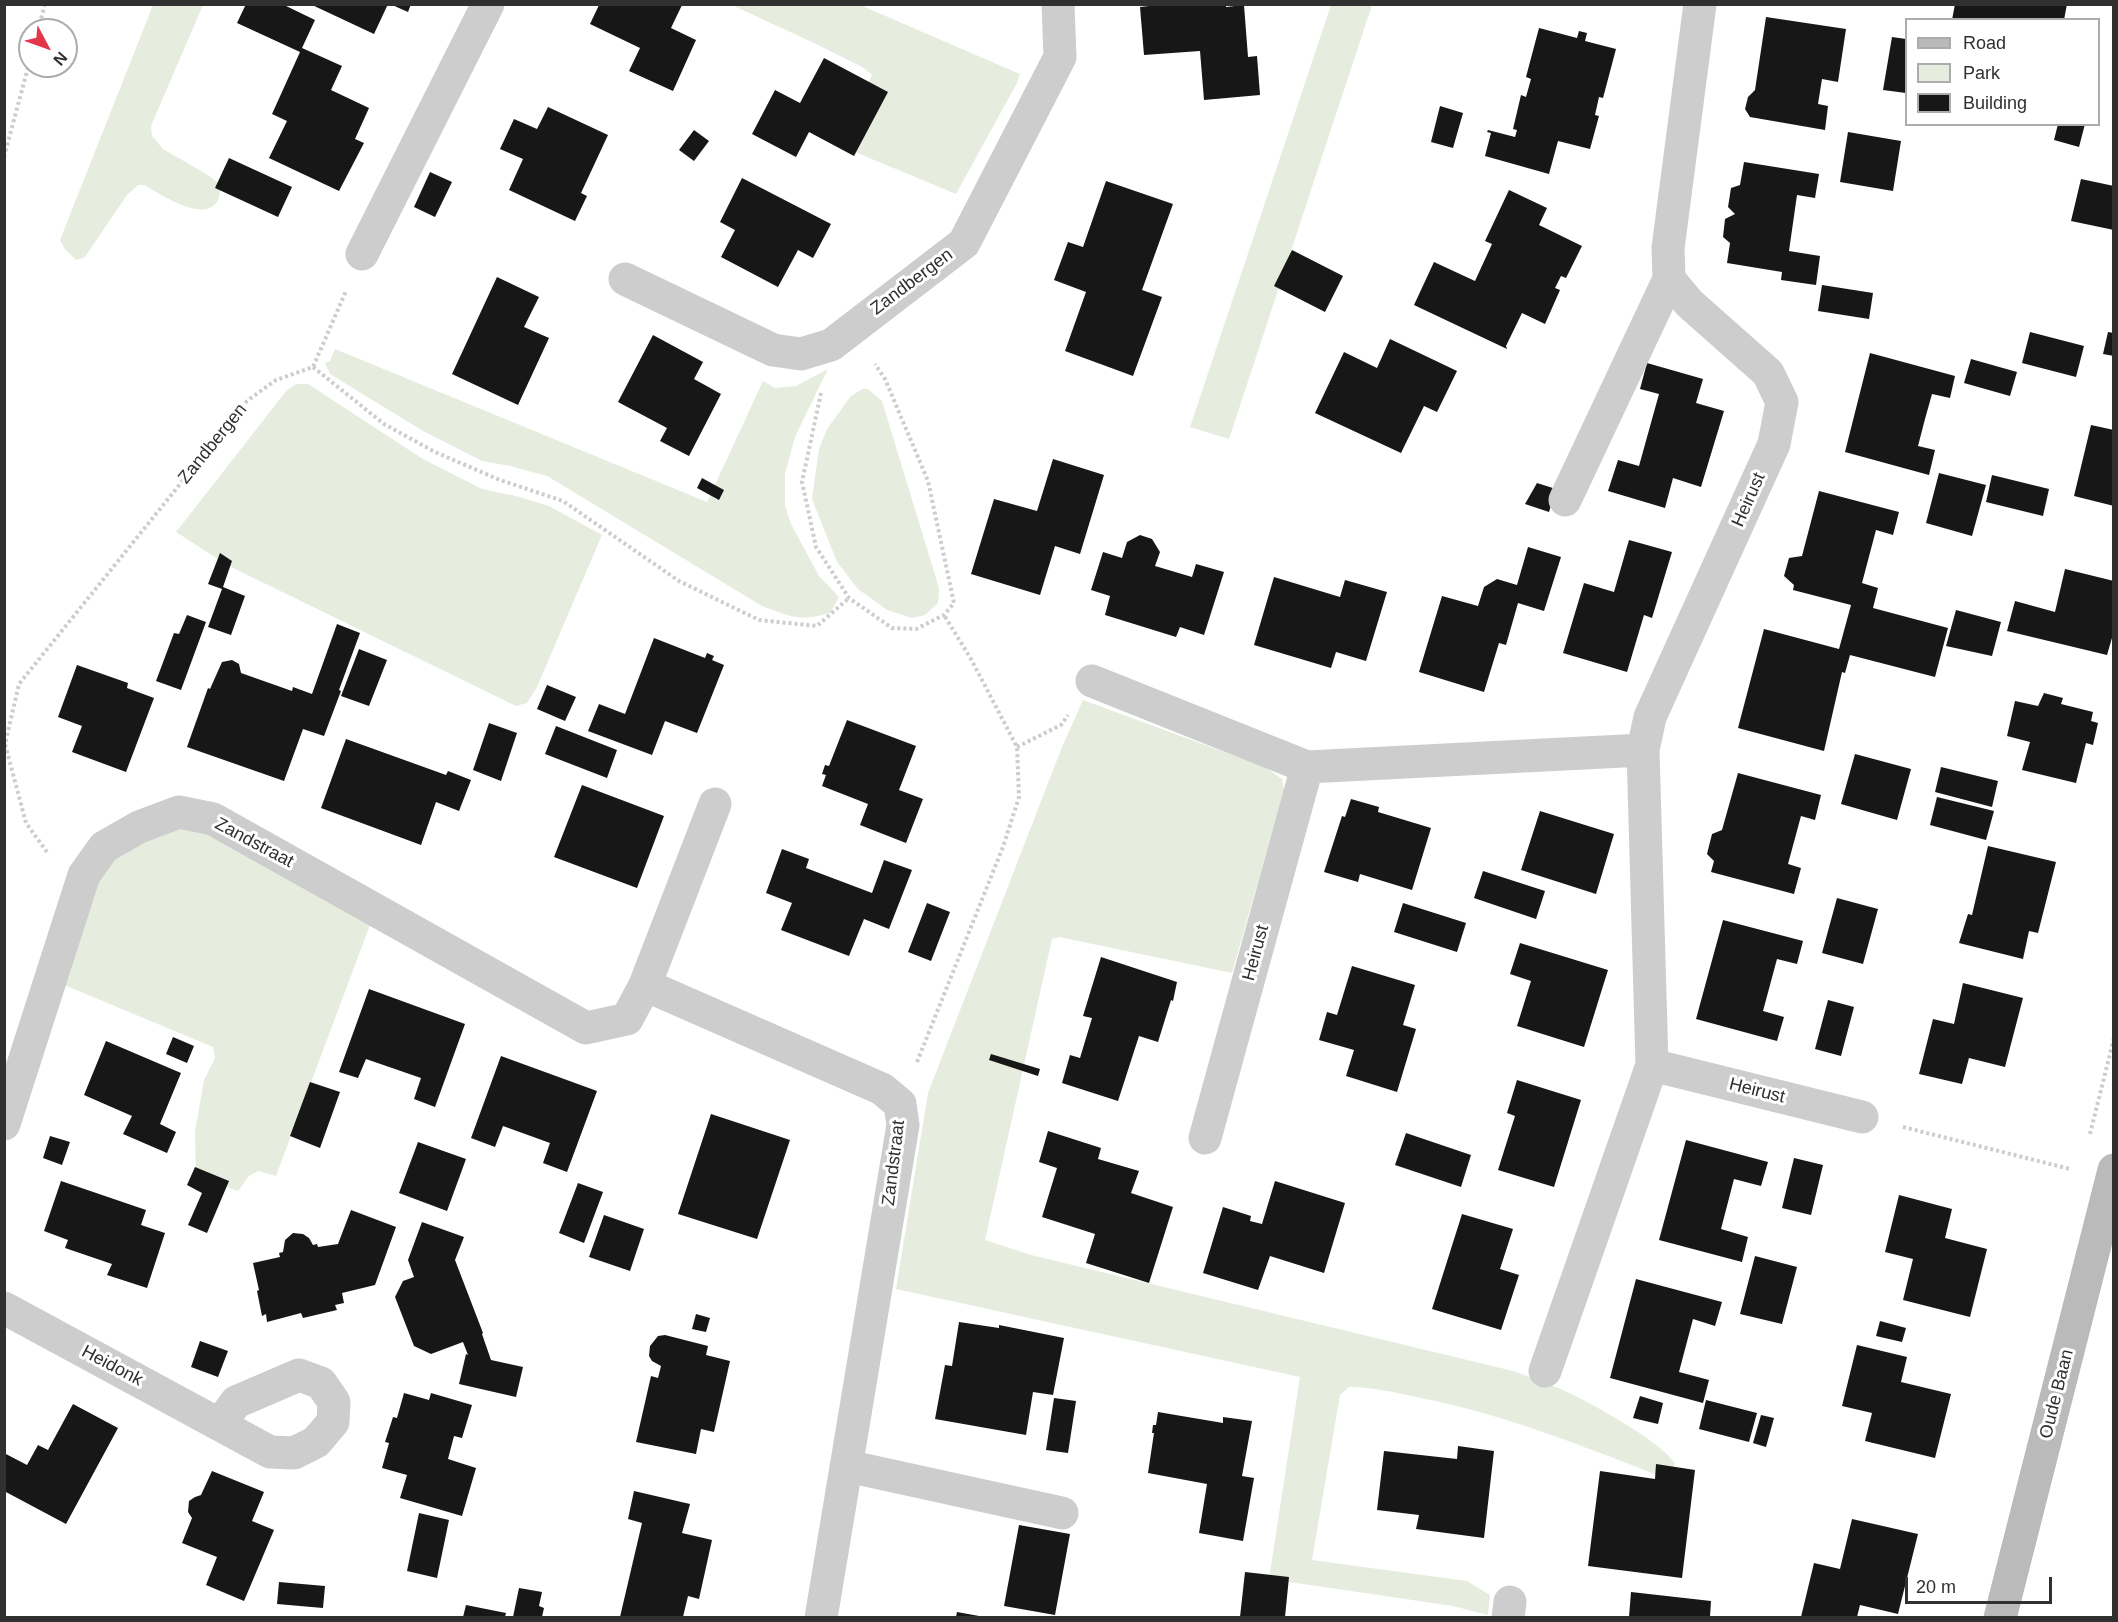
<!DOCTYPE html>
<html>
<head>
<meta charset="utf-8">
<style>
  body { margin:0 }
  #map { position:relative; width:2118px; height:1622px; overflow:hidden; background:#fff; font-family:Helvetica,sans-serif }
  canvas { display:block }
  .frame { position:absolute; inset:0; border:6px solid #303030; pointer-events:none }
  .legend { position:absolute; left:1905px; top:18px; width:195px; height:108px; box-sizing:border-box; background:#fff; border:2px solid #acacac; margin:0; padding:8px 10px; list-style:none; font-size:18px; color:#303030 }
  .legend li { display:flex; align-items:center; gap:12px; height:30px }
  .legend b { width:30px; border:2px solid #acacac }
  .north { position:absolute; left:18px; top:18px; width:60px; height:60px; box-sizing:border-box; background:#fff; border:2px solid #acacac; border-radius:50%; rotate:131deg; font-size:16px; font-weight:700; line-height:24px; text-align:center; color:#303030 }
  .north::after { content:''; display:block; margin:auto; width:21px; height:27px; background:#e3364b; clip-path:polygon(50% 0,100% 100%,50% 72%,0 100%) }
  .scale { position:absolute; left:1905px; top:1577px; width:147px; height:27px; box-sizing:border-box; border:3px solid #303030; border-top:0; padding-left:8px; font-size:18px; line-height:21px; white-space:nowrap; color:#303030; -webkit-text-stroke:4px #fff; paint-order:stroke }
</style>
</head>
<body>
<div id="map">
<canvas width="2118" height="1622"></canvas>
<div class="frame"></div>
<ul class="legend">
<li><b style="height:8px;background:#bababa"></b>Road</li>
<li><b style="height:16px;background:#e7edde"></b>Park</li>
<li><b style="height:16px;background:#171717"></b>Building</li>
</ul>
<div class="north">N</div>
<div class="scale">20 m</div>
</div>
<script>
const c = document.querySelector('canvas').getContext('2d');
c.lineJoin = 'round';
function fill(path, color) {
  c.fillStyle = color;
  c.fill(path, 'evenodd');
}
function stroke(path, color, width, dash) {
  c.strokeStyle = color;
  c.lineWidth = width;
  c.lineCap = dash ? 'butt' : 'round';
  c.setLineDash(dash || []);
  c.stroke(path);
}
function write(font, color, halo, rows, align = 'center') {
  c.font = font + ' Helvetica,sans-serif';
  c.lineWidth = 6;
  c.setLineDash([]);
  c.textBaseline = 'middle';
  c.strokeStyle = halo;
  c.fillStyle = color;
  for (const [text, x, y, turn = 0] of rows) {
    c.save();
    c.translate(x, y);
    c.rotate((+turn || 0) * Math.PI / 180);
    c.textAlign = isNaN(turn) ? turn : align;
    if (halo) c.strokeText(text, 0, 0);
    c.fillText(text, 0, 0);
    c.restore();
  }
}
fill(new Path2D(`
  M 153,5 L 203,5 L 151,126 L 152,136 L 163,149 L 208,175 L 221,185 C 220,190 220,196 218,200 C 205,225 161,194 144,185 L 138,185 L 127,195 L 85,257 L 76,260 L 64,248 L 60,240 Z
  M 732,5 L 860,5 L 1020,74 L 1017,83 L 956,194 L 838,145 L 872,75 L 862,67 L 818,45 Z
  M 1331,5 L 1372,5 L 1229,439 L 1190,427 Z
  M 335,349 L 707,502 L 763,381 L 775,388 L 796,386 L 828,369 L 795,437 L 785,474 L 785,506 L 791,524 L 819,576 L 839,597 L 830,613 C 799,622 792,617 762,606 L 547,476 L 510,466 L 482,461 L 423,431 L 330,374 L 325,363 L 330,361 Z
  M 296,384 L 308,384 L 423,459 L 482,489 L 516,496 L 549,506 L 602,535 L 537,687 L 527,703 L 516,706 L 227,565 L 176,532 L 287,390 Z
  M 862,389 L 868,389 L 882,401 L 939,588 L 938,603 L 925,615 L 912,618 L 887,610 L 858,589 L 837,562 L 812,499 L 819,449 L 827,429 L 851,396 Z
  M 1083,700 L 1265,767 L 1282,779 L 1284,790 L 1232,973 L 1059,937 L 1052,939 L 985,1240 L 1031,1255 L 1513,1371 C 1527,1376 1542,1381 1556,1387 C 1581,1397 1665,1443 1675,1464 L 1672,1471 L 1665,1478 C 1585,1447 1506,1415 1421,1398 C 1397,1393 1374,1387 1349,1387 L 1340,1395 L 1312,1560 L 1467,1581 L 1490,1595 L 1488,1615 L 1453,1606 L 1269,1579 L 1300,1377 L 896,1289 L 928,1093 L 1062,747 Z
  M 181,829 L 221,838 L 373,917 L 276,1176 L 258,1171 L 249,1176 L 238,1191 L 196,1175 L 195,1132 L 204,1080 L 215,1058 L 213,1047 L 57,982 L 96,873 L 139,836 Z`), '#e7edde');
fill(new Path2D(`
  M 246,4 L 282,4 L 315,20 L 302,48 L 342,66 L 331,90 L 369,108 L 355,139 L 364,143 L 339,191 L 269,158 L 287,121 L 272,114 L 300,52 L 237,23 Z
  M 310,4 L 388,4 L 374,34 Z
  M 390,4 L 411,4 L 408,12 Z
  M 1149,4 L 1226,4 L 1226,7 L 1244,5 L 1248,57 L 1257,56 L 1260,95 L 1204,100 L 1200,51 L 1144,55 L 1140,7 L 1149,6 Z
  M 1955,4 L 2067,4 L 2064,20 L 1952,20 Z
  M 599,5 L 682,5 L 671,28 L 696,40 L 673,91 L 629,71 L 640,48 L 590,24 Z
  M 1766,17 L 1846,29 L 1838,82 L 1822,79 L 1818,104 L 1828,106 L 1825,130 L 1750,117 L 1745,109 L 1748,97 L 1755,90 Z
  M 1539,28 L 1577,38 L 1579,31 L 1587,33 L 1585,41 L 1616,49 L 1603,98 L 1599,97 L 1595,115 L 1599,116 L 1590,149 L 1558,141 L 1549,174 L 1485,156 L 1491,133 L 1487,132 L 1488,130 L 1515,137 L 1517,130 L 1513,129 L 1521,95 L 1526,97 L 1531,79 L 1526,77 Z
  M 1892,37 L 1906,39 L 1906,93 L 1883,90 Z
  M 824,58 L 888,92 L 854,156 L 809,132 L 796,157 L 752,134 L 775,90 L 800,103 Z
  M 1440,106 L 1463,113 L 1453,148 L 1431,142 Z
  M 548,107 L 608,135 L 581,193 L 587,196 L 575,221 L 509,190 L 523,159 L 500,149 L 514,119 L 537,129 Z
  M 2058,124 L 2085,124 L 2079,147 L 2054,140 Z
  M 694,130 L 709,141 L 694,161 L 679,150 Z
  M 1848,132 L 1901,141 L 1893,191 L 1840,182 Z
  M 229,158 L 292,187 L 278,217 L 215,188 Z
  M 1744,162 L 1819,174 L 1815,198 L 1797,195 L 1789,251 L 1820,256 L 1816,285 L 1781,280 L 1782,272 L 1727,263 L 1730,243 L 1723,237 L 1725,219 L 1735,214 L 1728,207 L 1731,188 L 1740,185 Z
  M 430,172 L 452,182 L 435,217 L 414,207 Z
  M 742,178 L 831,224 L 813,258 L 798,250 L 778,287 L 721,257 L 735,230 L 720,222 Z
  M 2081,179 L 2114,186 L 2114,230 L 2071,221 Z
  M 1106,181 L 1173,204 L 1142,290 L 1162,297 L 1133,376 L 1065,351 L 1086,292 L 1054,280 L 1068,242 L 1083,247 Z
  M 1509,190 L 1547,208 L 1539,225 L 1582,246 L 1566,278 L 1561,276 L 1555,288 L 1560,290 L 1545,324 L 1522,313 L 1506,346 L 1507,349 L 1414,305 L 1434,262 L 1475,281 L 1492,244 L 1485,241 Z
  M 1292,250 L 1343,276 L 1325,312 L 1274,286 Z
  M 497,277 L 539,297 L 524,327 L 549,338 L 518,405 L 452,374 Z
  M 1822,285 L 1873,293 L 1869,319 L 1818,311 Z
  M 2030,332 L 2084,346 L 2076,377 L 2022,363 Z
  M 2108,332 L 2114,333 L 2114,356 L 2103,354 Z
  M 653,335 L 703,362 L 694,379 L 721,394 L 689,456 L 660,441 L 667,428 L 618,402 Z
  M 1390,339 L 1457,371 L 1437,412 L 1424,406 L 1401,453 L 1315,413 L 1344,352 L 1377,368 Z
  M 1870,353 L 1955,376 L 1950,398 L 1932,394 L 1925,419 L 1918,446 L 1935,450 L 1929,475 L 1845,452 Z
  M 1971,359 L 2017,372 L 2010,396 L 1964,383 Z
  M 1647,363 L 1703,379 L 1696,403 L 1724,411 L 1701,487 L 1673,478 L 1665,508 L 1608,491 L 1618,460 L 1639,466 L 1659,394 L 1640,389 Z
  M 2091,425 L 2114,430 L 2114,506 L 2074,496 Z
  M 1053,459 L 1104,475 L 1080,554 L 1055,546 L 1040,595 L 971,574 L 994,499 L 1037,511 Z
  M 1939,473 L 1986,485 L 1972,536 L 1926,523 Z
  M 1992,475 L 2049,489 L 2043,516 L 1986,502 Z
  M 702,478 L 724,490 L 719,500 L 697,488 Z
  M 1537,483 L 1556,489 L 1549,512 L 1525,504 Z
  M 1819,491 L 1899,512 L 1893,535 L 1876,530 L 1862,583 L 1878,588 L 1873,608 L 1948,628 L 1935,677 L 1850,655 L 1845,673 L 1842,672 L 1824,751 L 1738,728 L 1764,629 L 1839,649 L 1851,605 L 1793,590 L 1794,585 L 1784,576 L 1789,558 L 1802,556 Z
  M 1140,535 L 1152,539 L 1160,552 L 1155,566 L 1192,577 L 1196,564 L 1224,572 L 1204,635 L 1180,627 L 1176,637 L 1105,615 L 1110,596 L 1091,590 L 1103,552 L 1122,558 L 1127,542 Z
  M 1629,540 L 1672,552 L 1652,618 L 1644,615 L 1627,672 L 1563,653 L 1584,583 L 1614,592 Z
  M 1528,547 L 1561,557 L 1544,611 L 1518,603 L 1506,645 L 1499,643 L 1484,692 L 1419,672 L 1442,596 L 1478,606 L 1484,587 L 1497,579 L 1517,585 Z
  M 220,553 L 232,561 L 223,587 L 245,596 L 231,635 L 208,627 L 222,589 L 208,584 Z
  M 2065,569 L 2114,581 L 2114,631 L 2107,655 L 2007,631 L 2015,601 L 2055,612 Z
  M 1274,577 L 1340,597 L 1345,580 L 1387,592 L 1366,661 L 1336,652 L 1331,668 L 1254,645 Z
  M 1956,610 L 2001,622 L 1992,656 L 1946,646 Z
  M 187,615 L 206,622 L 181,690 L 156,681 L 174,633 L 179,634 Z
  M 337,624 L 360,633 L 339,690 L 341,691 L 324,736 L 303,729 L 284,781 L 187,747 L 208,688 L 210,689 L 222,662 L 232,660 L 239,664 L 241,673 L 292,691 L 293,687 L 312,694 Z
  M 654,638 L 705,658 L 707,653 L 714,656 L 712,660 L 724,665 L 697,733 L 665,721 L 652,755 L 588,731 L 599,704 L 625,714 Z
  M 359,649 L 387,660 L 369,706 L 341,696 Z
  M 77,665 L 128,683 L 127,688 L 154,698 L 126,772 L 72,752 L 82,726 L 58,717 Z
  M 547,685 L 576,697 L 565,721 L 537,709 Z
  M 2044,693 L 2063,698 L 2061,704 L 2093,712 L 2091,721 L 2098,723 L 2093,745 L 2086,743 L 2076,783 L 2022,770 L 2030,742 L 2007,736 L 2015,701 L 2038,706 Z
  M 847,720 L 916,746 L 899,790 L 923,799 L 906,843 L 860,825 L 868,804 L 822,786 L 826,775 L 822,774 L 825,765 L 829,766 Z
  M 489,723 L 517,733 L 501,781 L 473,770 Z
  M 556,726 L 617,750 L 607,778 L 545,754 Z
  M 346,739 L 446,775 L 448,771 L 471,780 L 459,811 L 436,802 L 421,845 L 321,808 Z
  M 1855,754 L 1911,769 L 1897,820 L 1841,804 Z
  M 1941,767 L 1998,781 L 1992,807 L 1935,792 Z
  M 1738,773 L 1821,795 L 1815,820 L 1801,816 L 1788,864 L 1801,868 L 1794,894 L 1711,872 L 1714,861 L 1707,854 L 1712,834 L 1722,830 Z
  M 582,785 L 664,816 L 637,888 L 554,857 Z
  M 1937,797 L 1994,811 L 1986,840 L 1930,825 Z
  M 1351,799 L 1379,807 L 1378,812 L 1431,828 L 1412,890 L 1360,874 L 1358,882 L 1324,872 L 1342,816 L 1345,817 Z
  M 1540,811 L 1614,834 L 1596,894 L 1521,870 Z
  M 1988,846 L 2056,862 L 2038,933 L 2029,931 L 2023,959 L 1959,943 L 1968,914 L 1972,915 Z
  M 782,849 L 809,859 L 806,868 L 872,893 L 884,860 L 912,870 L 889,929 L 864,919 L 849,956 L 781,930 L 792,903 L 766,893 Z
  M 1483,871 L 1545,891 L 1536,919 L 1474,898 Z
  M 1837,898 L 1878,909 L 1863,964 L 1822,953 Z
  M 927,903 L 950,912 L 931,961 L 908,952 Z
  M 1403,903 L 1466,923 L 1457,952 L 1394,932 Z
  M 1723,920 L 1803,941 L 1797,964 L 1777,959 L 1763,1011 L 1784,1017 L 1777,1041 L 1696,1019 Z
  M 1520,943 L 1608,970 L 1584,1047 L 1517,1026 L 1531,981 L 1510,974 Z
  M 1101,957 L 1177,982 L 1173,1001 L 1171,1000 L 1158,1042 L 1139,1036 L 1118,1101 L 1062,1083 L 1070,1055 L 1080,1058 L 1092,1018 L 1083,1016 Z
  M 1352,966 L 1415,985 L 1403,1025 L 1416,1029 L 1397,1092 L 1346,1076 L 1354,1050 L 1319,1040 L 1327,1012 L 1337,1015 Z
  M 1963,983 L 2023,998 L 2005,1067 L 1969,1058 L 1962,1084 L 1919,1074 L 1933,1019 L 1954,1024 Z
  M 369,989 L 465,1024 L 435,1107 L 414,1099 L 421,1078 L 366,1059 L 358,1078 L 339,1072 Z
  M 1828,1000 L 1854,1007 L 1841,1056 L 1815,1049 Z
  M 173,1037 L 194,1046 L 187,1063 L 166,1054 Z
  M 106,1041 L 181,1073 L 160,1124 L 176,1132 L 167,1153 L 123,1134 L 132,1116 L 84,1095 Z
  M 991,1054 L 1040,1069 L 1038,1076 L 989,1060 Z
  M 501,1056 L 597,1091 L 567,1172 L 543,1163 L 550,1143 L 503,1126 L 495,1147 L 471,1138 Z
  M 1517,1080 L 1581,1100 L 1554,1187 L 1498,1170 L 1515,1116 L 1507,1113 Z
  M 310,1082 L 340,1092 L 320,1148 L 290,1136 Z
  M 711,1114 L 790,1140 L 757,1239 L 678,1214 Z
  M 1048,1131 L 1101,1148 L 1098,1159 L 1139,1171 L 1131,1193 L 1173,1207 L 1149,1283 L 1086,1263 L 1095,1234 L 1042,1217 L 1057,1168 L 1039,1162 Z
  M 1406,1133 L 1471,1155 L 1461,1187 L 1395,1165 Z
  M 50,1136 L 70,1142 L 62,1165 L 43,1158 Z
  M 1686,1140 L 1768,1162 L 1761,1186 L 1734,1179 L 1721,1229 L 1748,1237 L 1742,1262 L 1659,1240 Z
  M 418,1142 L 466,1159 L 447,1211 L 399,1193 Z
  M 1794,1158 L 1823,1165 L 1811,1215 L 1782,1208 Z
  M 195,1167 L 229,1181 L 207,1233 L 188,1225 L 202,1193 L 187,1185 Z
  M 61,1181 L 146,1210 L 141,1225 L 165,1233 L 147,1288 L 107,1275 L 112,1264 L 65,1248 L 68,1240 L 44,1231 Z
  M 1275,1181 L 1345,1203 L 1324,1273 L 1270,1256 L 1258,1290 L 1203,1273 L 1223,1207 L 1251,1216 L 1250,1221 L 1262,1224 Z
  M 578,1183 L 603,1192 L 584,1243 L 559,1233 Z
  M 1899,1195 L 1952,1209 L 1945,1238 L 1987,1249 L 1970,1317 L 1903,1300 L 1913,1259 L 1885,1252 Z
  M 351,1210 L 396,1227 L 375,1285 L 342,1293 L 344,1303 L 335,1305 L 337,1310 L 303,1318 L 301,1313 L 267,1322 L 266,1314 L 262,1316 L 257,1291 L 259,1290 L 253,1263 L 280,1257 L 279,1253 L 283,1252 L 285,1240 L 293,1233 L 303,1234 L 309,1238 L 313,1245 L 317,1244 L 318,1247 L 338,1244 Z
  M 1462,1214 L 1513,1229 L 1500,1269 L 1519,1275 L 1501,1330 L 1432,1309 Z
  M 604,1215 L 644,1229 L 630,1271 L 589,1257 Z
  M 422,1222 L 464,1237 L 455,1260 L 483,1333 L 482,1334 L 491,1360 L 523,1367 L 516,1397 L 459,1384 L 466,1354 L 468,1355 L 463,1342 L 431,1354 L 414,1346 L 395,1297 L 403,1281 L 414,1277 L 408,1260 Z
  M 1755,1256 L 1797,1267 L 1782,1324 L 1740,1314 Z
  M 1636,1279 L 1722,1302 L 1715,1326 L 1693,1319 L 1679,1372 L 1709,1380 L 1703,1403 L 1610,1378 Z
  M 696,1314 L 710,1318 L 706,1332 L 692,1329 Z
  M 1880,1321 L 1906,1328 L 1902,1342 L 1876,1336 Z
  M 959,1322 L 999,1328 L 999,1325 L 1064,1338 L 1053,1395 L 1033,1392 L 1026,1435 L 935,1419 L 945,1365 L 952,1366 Z
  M 665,1335 L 708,1346 L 706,1355 L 730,1361 L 714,1432 L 701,1429 L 696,1454 L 636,1442 L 651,1376 L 658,1378 L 661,1366 L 652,1361 L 649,1356 L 650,1346 L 658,1336 Z
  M 200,1341 L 228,1351 L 218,1377 L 191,1367 Z
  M 1857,1345 L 1907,1357 L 1901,1382 L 1951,1394 L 1935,1458 L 1865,1441 L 1872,1413 L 1842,1406 Z
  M 404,1393 L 429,1400 L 431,1393 L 472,1405 L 462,1438 L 454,1436 L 448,1459 L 476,1468 L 462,1516 L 400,1498 L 407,1475 L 382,1468 L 389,1443 L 385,1442 L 393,1417 L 397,1418 Z
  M 1640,1396 L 1663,1403 L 1658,1424 L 1633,1418 Z
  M 1054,1398 L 1076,1401 L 1068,1453 L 1046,1450 Z
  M 1706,1400 L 1757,1413 L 1749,1442 L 1699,1429 Z
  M 73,1404 L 118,1428 L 66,1524 L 4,1491 L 4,1453 L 27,1465 L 38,1445 L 48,1450 Z
  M 1158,1412 L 1223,1423 L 1223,1417 L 1252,1421 L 1242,1476 L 1254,1478 L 1243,1541 L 1199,1533 L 1207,1484 L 1148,1473 L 1154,1433 L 1152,1433 L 1153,1425 L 1156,1425 Z
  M 1761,1415 L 1774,1418 L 1766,1447 L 1753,1443 Z
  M 1458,1446 L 1494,1451 L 1484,1538 L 1416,1529 L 1419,1515 L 1377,1510 L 1384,1451 L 1457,1459 Z
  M 1656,1464 L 1695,1470 L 1682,1578 L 1588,1566 L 1600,1471 L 1655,1479 Z
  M 212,1471 L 264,1492 L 252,1521 L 274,1530 L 244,1601 L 206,1585 L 217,1557 L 182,1543 L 192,1518 L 188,1512 L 189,1501 L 195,1497 L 201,1495 Z
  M 634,1491 L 690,1504 L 682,1533 L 712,1540 L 699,1599 L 688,1596 L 683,1617 L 620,1617 L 642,1523 L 628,1519 Z
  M 419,1513 L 449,1520 L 437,1578 L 407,1571 Z
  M 1852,1519 L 1918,1534 L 1898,1614 L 1860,1605 L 1857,1617 L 1801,1617 L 1814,1563 L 1840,1569 Z
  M 1019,1525 L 1070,1534 L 1055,1615 L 1004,1606 Z
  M 1245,1572 L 1289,1577 L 1285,1617 L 1240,1617 Z
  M 279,1582 L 325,1586 L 323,1608 L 277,1604 Z
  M 519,1588 L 542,1592 L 539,1606 L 544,1608 L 542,1617 L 513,1617 Z
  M 1631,1592 L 1711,1601 L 1710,1617 L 1629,1617 Z
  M 466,1605 L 506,1613 L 505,1617 L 463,1617 Z
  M 957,1612 L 979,1616 L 979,1617 L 956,1617 Z`), '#171717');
stroke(new Path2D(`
  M 38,30 L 45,4
  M 4,157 L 30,60
  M 313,367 L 384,424 L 435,452 L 500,480 L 563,501 L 679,581 L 759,620 L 817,626 L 849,598
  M 821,393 L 802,482 L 816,547 L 849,598 L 892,628 L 916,629 L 944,615 L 954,603 L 928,481 L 885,379 L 875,364
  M 1017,747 L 1061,725 L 1068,715
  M 47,852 L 26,823 L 5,744 L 19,684 L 247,401 L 276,380 L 313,367 L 346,291
  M 917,1062 L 1003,847 L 1019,797 L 1017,747 L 971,659 L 944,615
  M 1903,1127 L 2070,1169
  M 2090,1134 L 2114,1038`), '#cdcdcd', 4, [3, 3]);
stroke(new Path2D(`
  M 362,254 L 488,4
  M 625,279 L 773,350 L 801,354 L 831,345 L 964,243 L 1060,57 L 1058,4
  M 1565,500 L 1669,279
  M 1092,681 L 1307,767 L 1643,750
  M 645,985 L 882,1089 L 900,1104 L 903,1125 L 821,1618
  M 1652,1065 L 1862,1117
  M 4,1124 L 84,875 L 104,847 L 139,827 L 179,812 L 213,819 L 586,1028 L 627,1019 L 645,985 L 715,804
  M 1205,1138 L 1307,767
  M 4,1308 L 270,1452 L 294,1453 L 316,1442 L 333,1422 L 334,1402 L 321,1383 L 299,1375 L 236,1402 L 220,1424
  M 1545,1371 L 1652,1065 L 1643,750 L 1650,717 L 1774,444 L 1782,402 L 1768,373 L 1689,303 L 1669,279 L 1668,248 L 1700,4
  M 847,1466 L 1062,1513
  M 1508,1618 L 1510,1602`), '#cdcdcd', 33);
stroke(new Path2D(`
  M 2000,1618 L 2114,1170`), '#bababa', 33);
write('18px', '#303030', '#fff', [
  ["Zandbergen",912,282,-37],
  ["Zandbergen",213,444,-51],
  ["Heirust",1749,500,-66],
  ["Zandstraat",254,843,28],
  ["Heirust",1256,953,-75],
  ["Heirust",1757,1091,14],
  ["Zandstraat",894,1163,-83],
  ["Heidonk",112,1366,28],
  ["Oude Baan",2057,1394,-76]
]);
</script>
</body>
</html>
